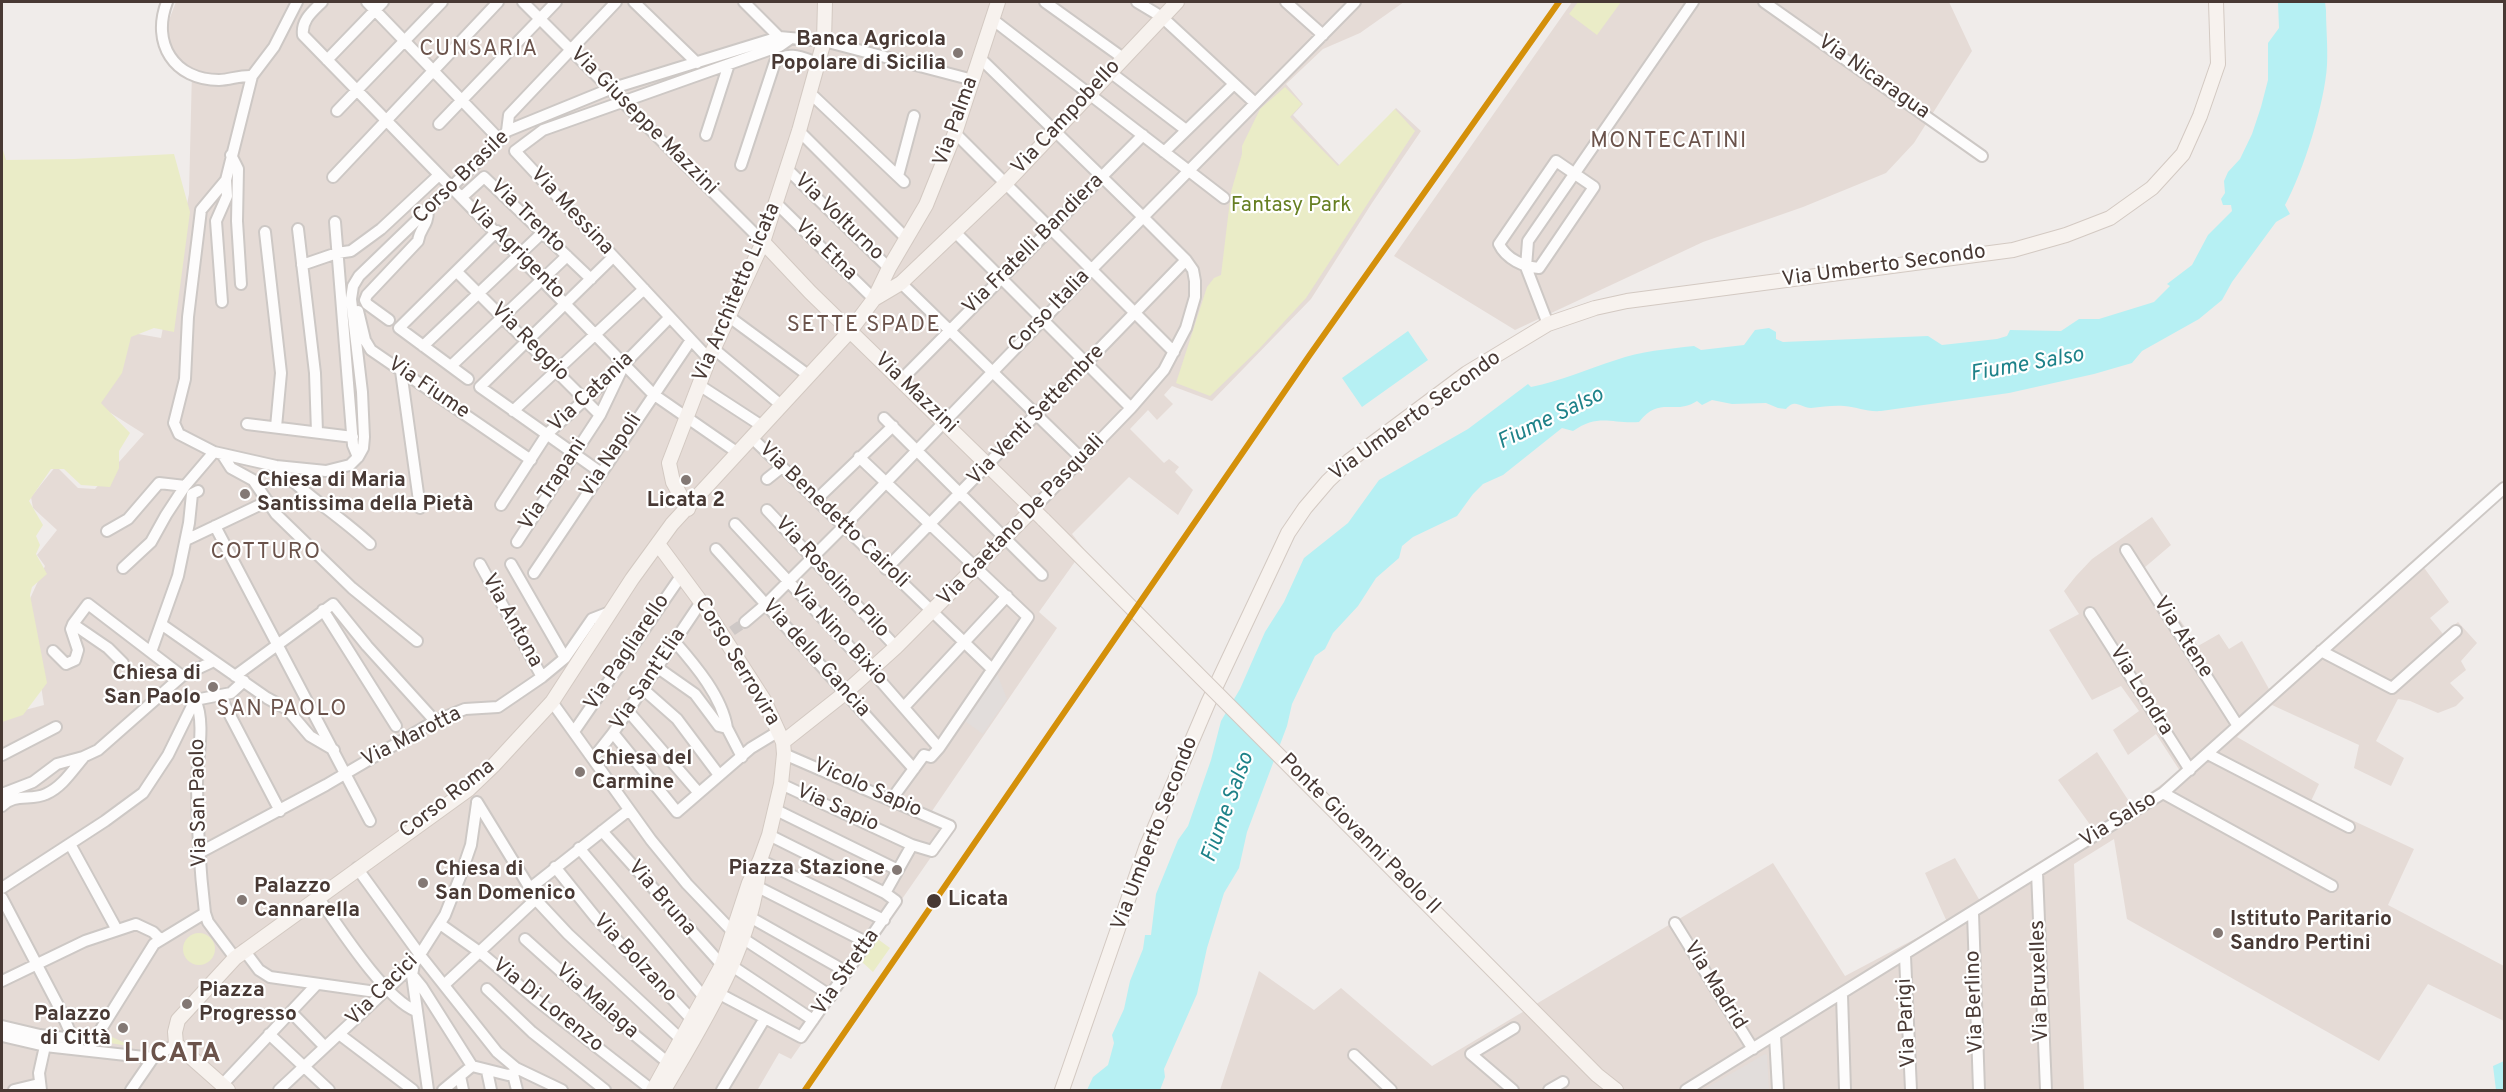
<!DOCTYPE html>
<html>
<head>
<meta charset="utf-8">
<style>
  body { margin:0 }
  #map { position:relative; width:2506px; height:1092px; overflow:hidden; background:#f0ecea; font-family:Overpass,sans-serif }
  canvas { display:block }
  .frame { position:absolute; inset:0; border:3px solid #483934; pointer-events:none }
</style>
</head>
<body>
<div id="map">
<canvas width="2506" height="1092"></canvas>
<div class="frame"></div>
</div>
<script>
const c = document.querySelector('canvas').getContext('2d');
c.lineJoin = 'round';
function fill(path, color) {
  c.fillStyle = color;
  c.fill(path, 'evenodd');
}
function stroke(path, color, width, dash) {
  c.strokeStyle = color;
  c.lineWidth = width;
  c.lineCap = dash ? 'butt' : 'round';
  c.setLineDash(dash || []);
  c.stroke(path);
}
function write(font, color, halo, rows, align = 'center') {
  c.font = font + ' Overpass,sans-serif';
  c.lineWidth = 4.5;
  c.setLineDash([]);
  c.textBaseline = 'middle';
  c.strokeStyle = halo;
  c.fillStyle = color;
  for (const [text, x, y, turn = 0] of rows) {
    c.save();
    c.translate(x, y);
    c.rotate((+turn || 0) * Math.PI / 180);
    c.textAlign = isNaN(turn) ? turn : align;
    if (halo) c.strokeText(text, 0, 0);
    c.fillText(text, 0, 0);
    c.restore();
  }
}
fill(new Path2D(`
  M 176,2 L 1404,2 L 1360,33 L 1323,49 L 1286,84 L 1303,104 L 1293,115 L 1342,168 L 1396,108 L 1421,131 L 1372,203 L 1311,299 L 1212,401 L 1172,386 L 1164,395 L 1173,404 L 1157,420 L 1148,410 L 1130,429 L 1164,463 L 1169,459 L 1179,467 L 1175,472 L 1193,490 L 1178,515 L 1129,477 L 1072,534 L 1084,549 L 1039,612 L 1057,628 L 932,811 L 954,824 L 791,1059 L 779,1053 L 758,1089 L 2,1090 L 2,716 L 44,705 L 28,603 L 45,566 L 37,555 L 57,530 L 33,508 L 31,497 L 56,466 L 78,488 L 95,489 L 144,434 L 98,405 L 127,332 L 161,338 L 189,194 L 192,71 L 175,55 L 168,40 L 167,25 Z
  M 1572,2 L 1949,2 L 1972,51 L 1914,143 L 1886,173 L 1803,207 L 1703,242 L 1515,330 L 1394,256 Z
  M 2152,517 L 2171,545 L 2144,568 L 2198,646 L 2219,634 L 2229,649 L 2242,641 L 2269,689 L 2417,558 L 2449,602 L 2430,618 L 2443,634 L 2458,622 L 2477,643 L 2461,661 L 2466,670 L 2450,683 L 2464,698 L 2456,706 L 2438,713 L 2410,701 L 2398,699 L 2376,741 L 2404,758 L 2391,786 L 2354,768 L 2359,745 L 2272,705 L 2237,737 L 2319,784 L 2311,801 L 2414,849 L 2388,905 L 2504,966 L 2504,1021 L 2428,984 L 2379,1061 L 2127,919 L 2114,839 L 2074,864 L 2084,1090 L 1220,1090 L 1259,971 L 1314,1010 L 1341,988 L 1432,1066 L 1773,863 L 1845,976 L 1947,922 L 1925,873 L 1955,858 L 1980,901 L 2096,833 L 2058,780 L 2097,752 L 2132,806 L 2180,771 L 2156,734 L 2128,755 L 2113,730 L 2139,711 L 2121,686 L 2092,700 L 2049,630 L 2079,614 L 2064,591 L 2076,576 L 2092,559 Z`), '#e5dbd6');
fill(new Path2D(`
  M 1578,2 L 1621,2 L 1597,35 L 1569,14 Z
  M 1285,87 L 1302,104 L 1290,117 L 1338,166 L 1395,109 L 1415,131 L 1306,298 L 1259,349 L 1210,396 L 1176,383 L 1207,287 L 1214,278 L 1221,275 L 1231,192 L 1242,154 L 1242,146 L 1260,109 Z
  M 2,147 L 6,160 L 74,159 L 174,154 L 190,212 L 174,332 L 154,328 L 131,337 L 122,373 L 101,403 L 130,433 L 119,451 L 119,468 L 110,487 L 81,485 L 64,469 L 51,469 L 29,501 L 43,525 L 36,536 L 40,545 L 36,554 L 47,574 L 32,587 L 30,595 L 47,683 L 23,715 L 2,722 Z
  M183 949a16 16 0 1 1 32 0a16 16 0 1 1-32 0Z
  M 875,937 L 890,948 L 873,972 L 861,961 Z
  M 103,1033 L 134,1047 L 98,1041 Z`), '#eaecc7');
fill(new Path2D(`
  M 996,671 L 1007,699 L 983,734 L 962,719 Z
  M 1765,1054 L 1767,1055 L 1769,1090 L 1703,1090 Z`), '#e2dddb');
fill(new Path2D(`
  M 2278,2 L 2325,2 L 2326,10 C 2326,28 2328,47 2327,65 C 2325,102 2303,173 2285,205 L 2290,214 L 2276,222 L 2232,282 L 2222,300 L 2199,319 L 2142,351 L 2132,363 L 2094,374 L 2009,393 L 1881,411 C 1866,412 1858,407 1844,406 C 1833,405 1822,407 1811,408 C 1800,408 1796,398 1786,409 L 1778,408 L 1766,403 L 1732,404 L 1712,400 L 1702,405 L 1697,401 C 1674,416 1660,395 1639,422 C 1611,424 1599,413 1573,431 L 1562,428 L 1503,475 L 1483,484 L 1473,494 L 1457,516 L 1413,537 L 1402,546 L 1399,558 L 1376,578 L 1358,606 L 1333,633 L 1325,649 L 1315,656 L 1292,704 L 1287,726 L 1247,832 L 1239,868 L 1224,893 L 1207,948 L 1197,994 L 1164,1069 L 1165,1077 L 1160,1090 L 1087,1090 L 1093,1077 L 1108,1065 L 1114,1043 L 1112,1035 L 1124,1009 L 1130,981 L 1143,949 L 1145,935 L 1151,935 L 1156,894 L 1178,840 L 1188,826 L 1211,760 L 1221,721 L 1240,689 L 1265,632 L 1284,602 L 1304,558 L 1348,523 L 1379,480 L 1468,429 L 1528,384 L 1531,387 C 1561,381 1587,369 1616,360 C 1640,351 1668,349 1694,346 L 1701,350 L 1744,345 L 1755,330 L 1769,328 L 1776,332 L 1776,339 L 1783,342 L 1928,336 L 1942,345 L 1997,339 L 2007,336 L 2010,330 L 2061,331 L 2079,319 L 2099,319 L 2154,302 L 2170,286 L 2167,284 L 2192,265 L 2208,235 L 2232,211 L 2231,205 L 2223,205 L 2221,199 L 2225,193 L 2224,181 L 2228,172 L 2240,159 L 2252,134 L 2261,107 L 2268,80 L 2268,43 L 2279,28 Z
  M 1408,331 L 1428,360 L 1362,407 L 1342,378 Z
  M 2504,1061 L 2504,1090 L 2496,1090 L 2493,1066 Z`), '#b6f0f3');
stroke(new Path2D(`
  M 732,631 L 745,622`), '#cec8c6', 10, [10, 5]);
const street = new Path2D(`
  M 167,2 C 151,43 174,80 219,80 C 230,80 240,75 252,76
  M 297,2 L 274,47 L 252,76 L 226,180 L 201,210 L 188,317 L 185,379 L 174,423 L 179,434 L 214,452 L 276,466 L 326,471 L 350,465 L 358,457 L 363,448 L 364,437 L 362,392 L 351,299 L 353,286 L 359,276 L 500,140 L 507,131 L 610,89 L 779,37 L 824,41 L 973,80
  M 322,2 C 313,11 301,20 303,35 L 653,394 L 738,453
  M 367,2 L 500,140
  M 523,2 L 763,242
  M 634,2 L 697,63
  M 744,2 L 779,37
  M 1045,2 L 1123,58
  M 1137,2 L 1162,17 L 1255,103
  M 1286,2 L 1323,35
  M 1764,2 L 1982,156
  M 992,19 L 1224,198
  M 981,59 L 1143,217 L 1186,260 L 1193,270 L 1195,281 L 1195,297 L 1186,328 L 1164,370 L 1131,408 L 1033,509
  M 327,60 L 383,2
  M 1110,72 L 1186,130
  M 810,93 L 904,182
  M 337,111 L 442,2
  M 439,124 L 556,2
  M 507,131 L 509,115 L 616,2
  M 799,131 L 907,239
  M 955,133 L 1174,352
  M 706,135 L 729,64
  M 1164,152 L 1234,84
  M 231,155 L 238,169 L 237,221 L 241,284
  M 1556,161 L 1594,187 L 1539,268 C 1524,267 1506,259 1499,244 Z
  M 741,165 L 775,62 C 788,50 803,58 818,63
  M 787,169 L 889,268
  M 898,176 L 914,116
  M 333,177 L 498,2
  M 462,197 L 484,177 L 591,279
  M 776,203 L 874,299
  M 335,222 L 353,445 L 358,457
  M 298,229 L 315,373 L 317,432
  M 265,232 L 281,373 L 276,427
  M 955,232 L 1131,408
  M 302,265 L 337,253 L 351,251 L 381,229 L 439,175
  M 457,272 L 600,415
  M 901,283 L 1081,458
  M 222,302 L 216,221 L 227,196 L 226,180
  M 358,311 L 365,340 L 371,350 L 531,460
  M 728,316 L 808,375
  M 389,320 L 367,304 L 365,300 L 367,295 L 418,241 C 420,227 428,227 428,210
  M 1548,324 L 1526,267 L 1528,241 L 1693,2
  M 423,346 L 543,232
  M 714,349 L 781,405
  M 709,359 L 515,151 L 543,130 L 780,46 L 790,39
  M 451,366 L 567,256
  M 401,371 L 420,508
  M 468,379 L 399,328 L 497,231
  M 901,380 L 1143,135
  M 699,385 L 762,426
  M 513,411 L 644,289
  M 884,418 L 1042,575
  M 247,424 L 353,437
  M 752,438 L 992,669
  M 222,454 L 231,468 L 253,480 L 276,514 L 352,588 L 417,641
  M 859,457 L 1028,617 L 939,748 L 931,757 L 924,755 L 891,800
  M 276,466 C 305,495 340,516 370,544
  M 600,472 L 480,387 L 613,257
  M 767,479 L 782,467
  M 816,500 L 893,426
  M 501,505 L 547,434 L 625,363 L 670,317
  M 767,510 L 896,647
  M 735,524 L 871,670 L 939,748
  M 215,526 L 370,821
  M 107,531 L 128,519 L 159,483 L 185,486
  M 186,540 L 268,501
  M 517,542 L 600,415 L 622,369
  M 716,549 L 914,769
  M 2126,550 L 2238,726
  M 480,564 L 542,677
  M 511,564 L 565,658
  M 123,568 L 151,542 L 166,515 L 185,486 L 214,452
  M 886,569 L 1186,260
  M 534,573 L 691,340
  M 323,610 L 396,726
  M 2090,613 L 2190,770
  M 745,622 L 765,605 L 843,527 L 1091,270 L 1355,2
  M 73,624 L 88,604 L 182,676
  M 73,624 L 108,648 L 123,663
  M 161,624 L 267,698 L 287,709 L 310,736 L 334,750
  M 675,642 C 696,666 722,697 727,728
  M 53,651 L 66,664 L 75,660 L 78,650 L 71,629 L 73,624
  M 2321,651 L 2392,688 L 2456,631
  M 151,652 L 178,576 L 189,523 L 192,494 L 198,491
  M 658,668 L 695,694 L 719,726 L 727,728 L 742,757
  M 235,676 L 333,604 L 367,646 L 435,721
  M 643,689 L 677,719 L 719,775
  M 220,696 L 280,811
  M 195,700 C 206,721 197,760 197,783 C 197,827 200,870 205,913 L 208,922 L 235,958
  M 195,700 L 231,693 L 244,681
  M 552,702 L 651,840 L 687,884 L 733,932 L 831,996
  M 904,707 L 1007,596
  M 628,711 L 698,792
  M 575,730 L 681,576
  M 613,733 L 677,812 L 751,748 L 779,731
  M 2208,754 L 2349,827
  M 2,755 L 56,727
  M 594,757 L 613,733 L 701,602
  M 781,784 L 912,845 L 932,851 L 950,826 L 784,754
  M 2163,793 L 2332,886
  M 2,794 L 33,782 L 57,764 L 83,757 L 98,750 L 182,676 L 214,661
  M 477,802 L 539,903 L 568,934 L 685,1043
  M 2,806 C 14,793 31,801 46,794 C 62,787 72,771 83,758
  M 776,810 L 898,870
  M 602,831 L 722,965
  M 70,844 L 117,930
  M 579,848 L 708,1002
  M 199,853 L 326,785 L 435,721 L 465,709 L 498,707 L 542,677 L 565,658 L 592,619 L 610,612
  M 760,860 L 884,920
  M 555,867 L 596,918 L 697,1025
  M 357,868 L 420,955 L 497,1052 L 516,1068 L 562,1090
  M 2037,872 L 2046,1090
  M 750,883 L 868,943
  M 2,888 L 105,821 L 143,793 L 168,755 L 195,700
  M 529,889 L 629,810
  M 885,893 L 912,845
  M 318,897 C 339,927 384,998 416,1011
  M 2,898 L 60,1009 L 73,1039 L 80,1049
  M 1973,913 L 1979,1090
  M 748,916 L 847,972
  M 1675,923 L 1753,1049
  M 440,924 L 481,953 L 534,998 L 652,1090
  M 525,939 L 595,1002 L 672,1066
  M 244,950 L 259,970 L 270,977 L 369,991 L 378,992 L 386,989
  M 1905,956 L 1911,1090
  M 414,964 L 412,975 L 428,1090
  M 732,966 L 813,1020
  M 413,976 L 422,987 L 472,1066
  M 2,981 L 85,941 L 136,924 L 153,932 L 160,939
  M 444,985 L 536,899
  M 487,989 L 532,1032 L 605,1090
  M 714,991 L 801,1037 L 896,901 L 885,893 L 769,835
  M 1842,995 L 1845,1090
  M 291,1012 L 325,1047
  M 2,1026 L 40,1035 L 73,1039
  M 269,1034 L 329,1090
  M 339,1034 L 413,1090
  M 2,1036 L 45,1046 L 153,1058
  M 1775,1036 L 1778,1090
  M 88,1050 L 154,944 L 205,913
  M 1354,1055 L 1391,1090
  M 516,1068 L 513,1074 L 517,1090
  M 487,1071 L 491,1090
  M 460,1076 L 463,1090
  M 222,1085 L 317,984
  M 14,1090 L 39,1084
  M 41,1090 L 39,1073 L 45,1046
  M 131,1090 L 153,1058 L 176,1044
  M 279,1090 L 414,964 L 445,915 L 460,877 L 471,845 L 477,803
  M 443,1090 L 472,1066 L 508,1075 L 513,1074
  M 722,1090 L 765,1018
  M 1513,1090 L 1471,1054 L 1514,1028
  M 1549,1090 L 1563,1082
  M 1686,1090 L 2163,793 L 2504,488`);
const secondary = new Path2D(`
  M 763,242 L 810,292 L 1044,520
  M 874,299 L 901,283 L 1005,184 L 1177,2
  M 688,509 L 673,482 L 669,463 L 709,359 L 763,242 L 799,131 L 824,41 L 825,2
  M 783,742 L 845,693 L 896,647 L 1033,509
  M 1448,925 L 1597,1075 L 1616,1090
  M 228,1090 L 176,1044 L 175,1032 L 178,1020 L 235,958 L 469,789 L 493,766 L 552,702 L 632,579 L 672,524 L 850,331 L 874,299 L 889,268 L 926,205 L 955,133 L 998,2
  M 653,1090 L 722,965 L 749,883 L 760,860 L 769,835 L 781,784 L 784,754 L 783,742 L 764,700 L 701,602 L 658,544
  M 664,1090 C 703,1023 752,947 759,868
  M 1062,1090 L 1146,848 L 1208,703 L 1288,533 L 1305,508 L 1328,481 L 1349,461 L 1467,373 L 1548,324 L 1595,308 L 1627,301 L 2013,250 L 2066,235 L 2110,218 L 2152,188 L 2183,154 L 2200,116 L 2218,64 L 2216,2`);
stroke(street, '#cdc8c5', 14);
stroke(secondary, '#d3c9c2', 16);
stroke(street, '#fdfcfc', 10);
stroke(secondary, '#f7f2ee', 14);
const secondaryBridge = new Path2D(`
  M 1044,520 L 1448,925`);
stroke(secondaryBridge, '#d3c9c2', 16, []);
stroke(secondaryBridge, '#f7f2ee', 14);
stroke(new Path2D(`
  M 805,1090 L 1309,356 L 1559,2`), '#d4900a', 6);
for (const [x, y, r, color] of [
  [958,53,6,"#837874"],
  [686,480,6,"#837874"],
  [245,494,6,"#837874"],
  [213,687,6,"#837874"],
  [580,772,6,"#837874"],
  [897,870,6,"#837874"],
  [423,883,6,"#837874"],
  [242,900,6,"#837874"],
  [934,901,8,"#483934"],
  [2218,933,6,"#837874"],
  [187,1004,6,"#837874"],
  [123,1028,6,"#837874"]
]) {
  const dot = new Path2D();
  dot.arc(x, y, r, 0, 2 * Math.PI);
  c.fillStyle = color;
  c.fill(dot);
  stroke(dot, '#fff', 2);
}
write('bold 21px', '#483934', '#fff', [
  ["Banca Agricola",946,41,"right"],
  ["Popolare di Sicilia",946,65,"right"],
  ["Chiesa di Maria",257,482],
  ["Santissima della Pietà",257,506],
  ["Licata 2",686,502,"center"],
  ["Chiesa di",201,675,"right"],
  ["San Paolo",201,699,"right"],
  ["Chiesa del",592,760],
  ["Carmine",592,784],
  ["Piazza Stazione",885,870,"right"],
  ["Chiesa di",435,871],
  ["San Domenico",435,895],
  ["Palazzo",254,888],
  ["Cannarella",254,912],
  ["Istituto Paritario",2230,921],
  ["Sandro Pertini",2230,945],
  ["Piazza",199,992],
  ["Progresso",199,1016],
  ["Palazzo",111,1016,"right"],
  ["di Città",111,1040,"right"]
], 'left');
write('21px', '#483934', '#fff', [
  ["Via Nicaragua",1873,78,35],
  ["Via Campobello",1067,118,-47],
  ["Via Giuseppe Mazzini",643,122,45],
  ["Via Palma",957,122,-70],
  ["Corso Brasile",462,178,-44],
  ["Via Messina",571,212,47],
  ["Via Trento",527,217,44],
  ["Via Volturno",838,218,44],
  ["Via Fratelli Bandiera",1034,245,-45],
  ["Via Agrigento",515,251,45],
  ["Via Etna",825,251,44],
  ["Via Umberto Secondo",1884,267,-8],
  ["Via Architetto Licata",738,293,-67],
  ["Corso Italia",1050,312,-46],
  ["Via Reggio",529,343,45],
  ["Via Fiume",428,389,34],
  ["Via Catania",592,393,-43],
  ["Via Mazzini",915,394,44],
  ["Via Venti Settembre",1037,416,-46],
  ["Via Umberto Secondo",1416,417,-36],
  ["Via Napoli",612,456,-57],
  ["Via Trapani",554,485,-57],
  ["Via Benedetto Cairoli",833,516,44],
  ["Via Gaetano De Pasquali",1022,521,-46],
  ["Via Rosolino Pilo",831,578,47],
  ["Via Antona",511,621,61],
  ["Via Nino Bixio",838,635,47],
  ["Via Atene",2182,638,57],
  ["Via Pagliarello",628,653,-56],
  ["Via della Gancia",815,659,48],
  ["Corso Serrovira",736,662,59],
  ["Via Sant'Elia",649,680,-56],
  ["Via Londra",2140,691,58],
  ["Via Marotta",412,738,-27],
  ["Vicolo Sapio",867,789,24],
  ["Corso Roma",448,800,-38],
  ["Via San Paolo",200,803,-91],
  ["Via Sapio",837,809,24],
  ["Via Salso",2119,821,-32],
  ["Via Umberto Secondo",1156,834,-69],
  ["Ponte Giovanni Paolo II",1359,835,45],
  ["Via Bruna",661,899,49],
  ["Via Bolzano",634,959,47],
  ["Via Stretta",847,973,-55],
  ["Via Bruxelles",2041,981,-92],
  ["Via Madrid",1714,986,58],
  ["Via Cacici",383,991,-45],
  ["Via Malaga",596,1002,41],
  ["Via Berlino",1976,1002,-92],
  ["Via Di Lorenzo",547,1006,39],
  ["Via Parigi",1908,1023,-93]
]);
write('21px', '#667f22', '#fff', [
  ["Fantasy Park",1291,207]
]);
write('bold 21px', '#483934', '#fff', [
  ["Licata",948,901]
], 'left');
c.letterSpacing = '1.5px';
write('22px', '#6b534b', '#fff', [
  ["CUNSARIA",479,51],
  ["MONTECATINI",1669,143],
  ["SETTE SPADE",864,327],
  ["COTTURO",266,554],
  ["SAN PAOLO",282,711]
]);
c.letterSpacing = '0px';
write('italic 22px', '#1e8289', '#fff', [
  ["Fiume Salso",2027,366,-10],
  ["Fiume Salso",1551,420,-26],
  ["Fiume Salso",1229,808,-70]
]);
c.letterSpacing = '1.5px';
write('bold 27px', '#6b534b', '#fff', [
  ["LICATA",173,1056]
]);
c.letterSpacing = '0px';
</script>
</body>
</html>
